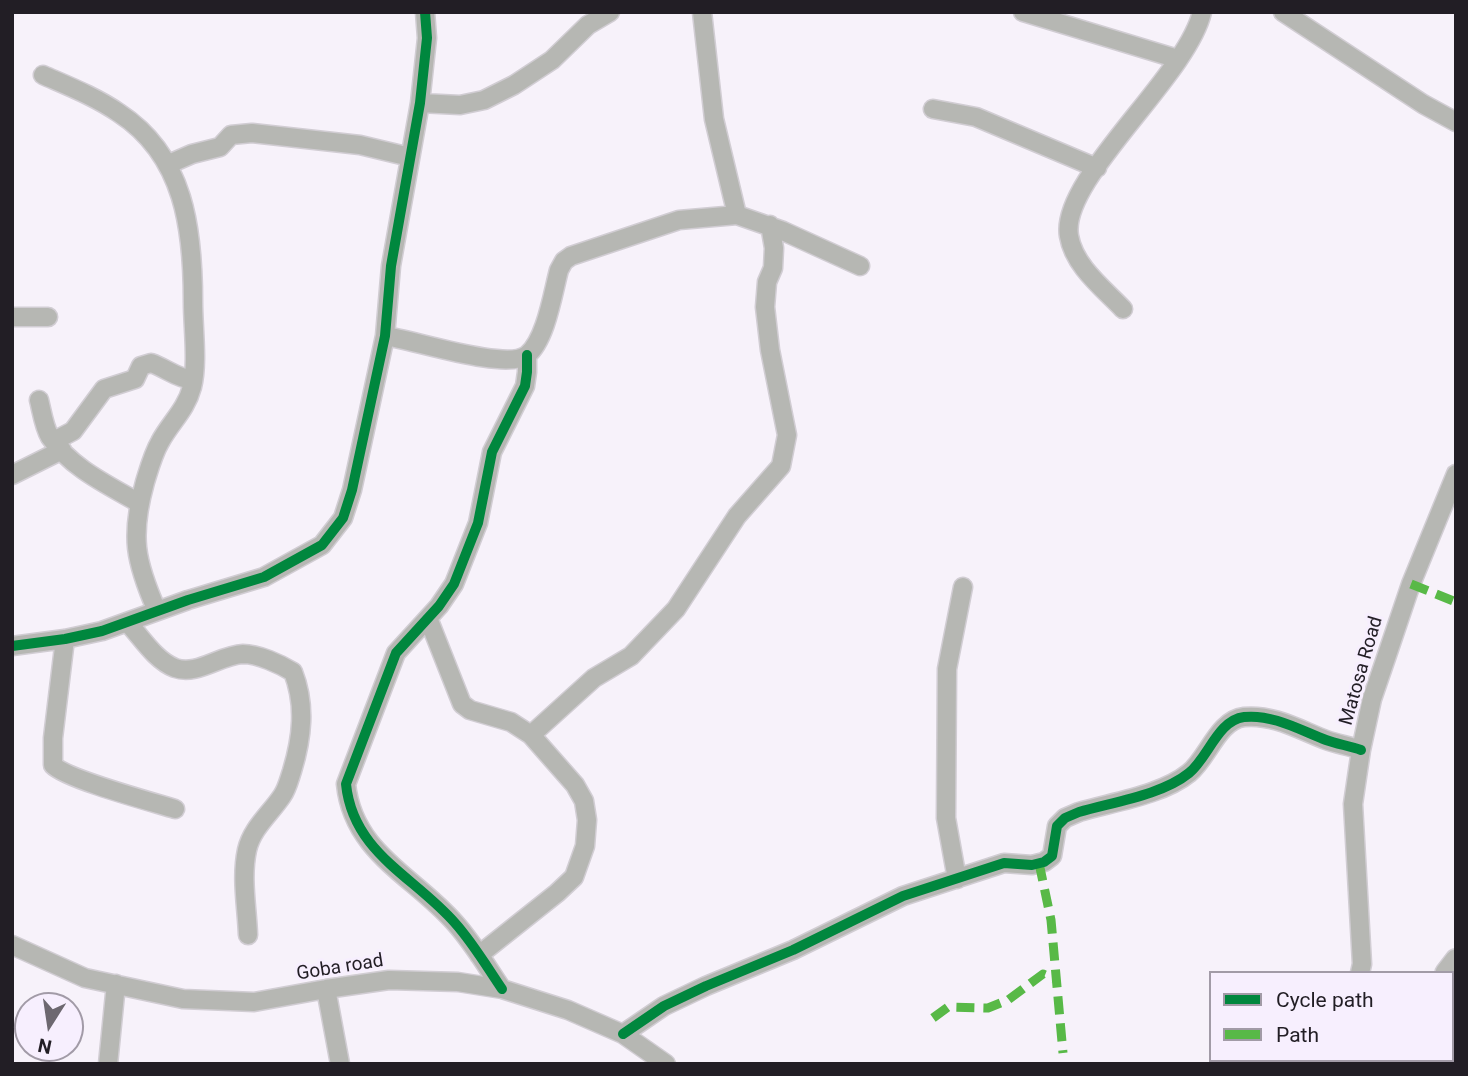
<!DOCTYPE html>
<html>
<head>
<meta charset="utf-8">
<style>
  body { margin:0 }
  #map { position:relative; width:1468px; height:1076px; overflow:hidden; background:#f7f2fa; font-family:Roboto,sans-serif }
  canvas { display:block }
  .frame { position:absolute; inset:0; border:14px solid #221e25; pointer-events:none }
  .legend { position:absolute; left:1209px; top:971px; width:245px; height:91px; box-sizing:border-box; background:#f7effe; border:2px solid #a29ba7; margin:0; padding:9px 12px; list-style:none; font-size:21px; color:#221e25 }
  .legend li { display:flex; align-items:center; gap:14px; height:35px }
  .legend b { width:35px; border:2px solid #a29ba7 }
  .north { position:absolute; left:14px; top:992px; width:70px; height:70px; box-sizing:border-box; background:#f7effe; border:2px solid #a29ba7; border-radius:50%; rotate:192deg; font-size:19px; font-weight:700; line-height:28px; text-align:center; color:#221e25 }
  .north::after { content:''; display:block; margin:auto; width:24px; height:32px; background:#6d6870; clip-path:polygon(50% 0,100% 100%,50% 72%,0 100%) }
</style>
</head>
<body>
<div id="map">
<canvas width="1468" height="1076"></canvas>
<div class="frame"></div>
<ul class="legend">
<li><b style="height:9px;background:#00873e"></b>Cycle path</li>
<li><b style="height:9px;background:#58b947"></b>Path</li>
</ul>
<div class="north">N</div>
</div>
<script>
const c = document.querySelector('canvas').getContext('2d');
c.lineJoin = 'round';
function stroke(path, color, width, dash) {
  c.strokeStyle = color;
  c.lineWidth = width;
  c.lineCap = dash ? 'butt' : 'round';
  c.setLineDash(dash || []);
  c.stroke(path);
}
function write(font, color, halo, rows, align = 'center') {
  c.font = font + ' Roboto,sans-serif';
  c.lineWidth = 6;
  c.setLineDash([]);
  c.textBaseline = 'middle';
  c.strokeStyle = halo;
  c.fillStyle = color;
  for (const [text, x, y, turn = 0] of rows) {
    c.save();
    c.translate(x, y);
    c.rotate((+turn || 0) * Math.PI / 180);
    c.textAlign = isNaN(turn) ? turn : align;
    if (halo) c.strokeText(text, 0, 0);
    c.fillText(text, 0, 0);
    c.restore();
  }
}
const minor = new Path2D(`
  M 702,12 L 714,119 L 737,215
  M 1023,12 L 1178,59
  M 1283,12 L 1423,104 L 1456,122
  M 43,75 C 68,86 96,97 119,113 C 185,156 193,230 193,302 C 193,328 198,363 192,387 C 186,410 170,423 160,442 C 153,454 149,469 145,482 C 130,536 135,561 157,611
  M 420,103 L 460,105 L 484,100 L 514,85 L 552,60 L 588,25 L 610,12
  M 933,109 L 976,117 L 1097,168
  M 169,164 L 192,154 L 220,147 L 231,135 L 252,133 L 360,145 L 410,157
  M 1123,309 C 1103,288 1074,266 1069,236 C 1059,180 1187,77 1202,12
  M 12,317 L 48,317
  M 385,336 C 414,340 506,371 527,355 C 546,340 553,292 559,270 L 564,261 L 571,256 L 679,220 L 737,215 L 783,231 L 860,266
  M 39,400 C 42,412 44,427 50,437 C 71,468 108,485 139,503
  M 54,441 L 73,431 L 104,389 L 135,379 L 141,366 L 151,363 C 166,368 176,378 193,380
  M 12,475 L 62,450
  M 428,618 L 462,704 L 470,710 L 511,722 L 531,735 L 575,785 L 584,801 L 587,820 L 585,846 L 574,877 L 557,893 L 479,955
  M 128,623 C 142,638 155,660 175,668 C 197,676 220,655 243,654 C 258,654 280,664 293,672 C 306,705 302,738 292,771 C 289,780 287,789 282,796 C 270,814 252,828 247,850 C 241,878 247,907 248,935
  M 65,639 L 53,738 L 53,765 C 66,779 152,802 175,809
  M 12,646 L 65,639 L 102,631 L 188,600 L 264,577 L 322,545 L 343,518 L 352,490 L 385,336 L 391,266 L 420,103 L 427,38 L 425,12
  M 531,735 L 594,678 L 631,656 L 676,609 L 737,516 L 781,466 L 787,435 L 770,350 L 765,307 L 767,282 L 773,268 L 774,248 L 770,225
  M 957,879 L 946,818 L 947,669 L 963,587
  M 12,945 L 85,978 L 183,999 L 254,1002 L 326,989 L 389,980 L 458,982 L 502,989 L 568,1010 L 623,1034 L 666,1064
  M 1360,973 L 1362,964 L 1353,804 L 1361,750 L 1372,699 L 1386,658 L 1411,584 L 1456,474
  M 326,989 L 340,1064
  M 502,989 C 487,967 473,943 455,923 C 414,876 353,853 346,784 L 396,653 L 439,606 L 454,584 L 478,523 L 492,452 L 525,386 L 527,372 L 527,355
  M 623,1034 L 664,1006 L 706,986 L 793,950 L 903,896 L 1004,863 L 1032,865 L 1044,862 L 1052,856 L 1057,826 L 1065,818 L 1079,812 C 1113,802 1162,795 1189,773 C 1208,758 1218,720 1244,717 C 1273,714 1300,730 1326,740 C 1337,744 1350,746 1361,750
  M 108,1064 L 116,984
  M 1304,1064 L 1307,1060
  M 1320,1064 L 1336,1060`);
const major = new Path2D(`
  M 1446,973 L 1456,960
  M 1384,1060 L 1389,1064
  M 1409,1060 L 1409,1064`);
stroke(minor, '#d1cdd3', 21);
stroke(major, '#d1cdd3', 24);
stroke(minor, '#b6b7b3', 18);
stroke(major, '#b9b9b6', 21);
stroke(new Path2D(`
  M 1411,584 L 1456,602
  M 1039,863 L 1051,920 L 1063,1053
  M 933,1018 L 948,1007 L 988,1008 L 1008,1000 L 1043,974 L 1058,980`), '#58b947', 9, [18, 9]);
stroke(new Path2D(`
  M 12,646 L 65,639 L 102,631 L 188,600 L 264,577 L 322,545 L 343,518 L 352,490 L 385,336 L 391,266 L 420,103 L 427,38 L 425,12
  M 502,989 C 487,967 473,943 455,923 C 414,876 353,853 346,784 L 396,653 L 439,606 L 454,584 L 478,523 L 492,452 L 525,386 L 527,372 L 527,355
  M 623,1034 L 664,1006 L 706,986 L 793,950 L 903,896 L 1004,863 L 1032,865 L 1044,862 L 1052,856 L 1057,826 L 1065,818 L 1079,812 C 1113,802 1162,795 1189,773 C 1208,758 1218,720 1244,717 C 1273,714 1300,730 1326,740 C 1337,744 1350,746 1361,750`), '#00873e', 10);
write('19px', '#221e25', '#f7effe', [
  ["Matosa Road",1362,671,-74],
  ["Goba road",340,968,-9]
]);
</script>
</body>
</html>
